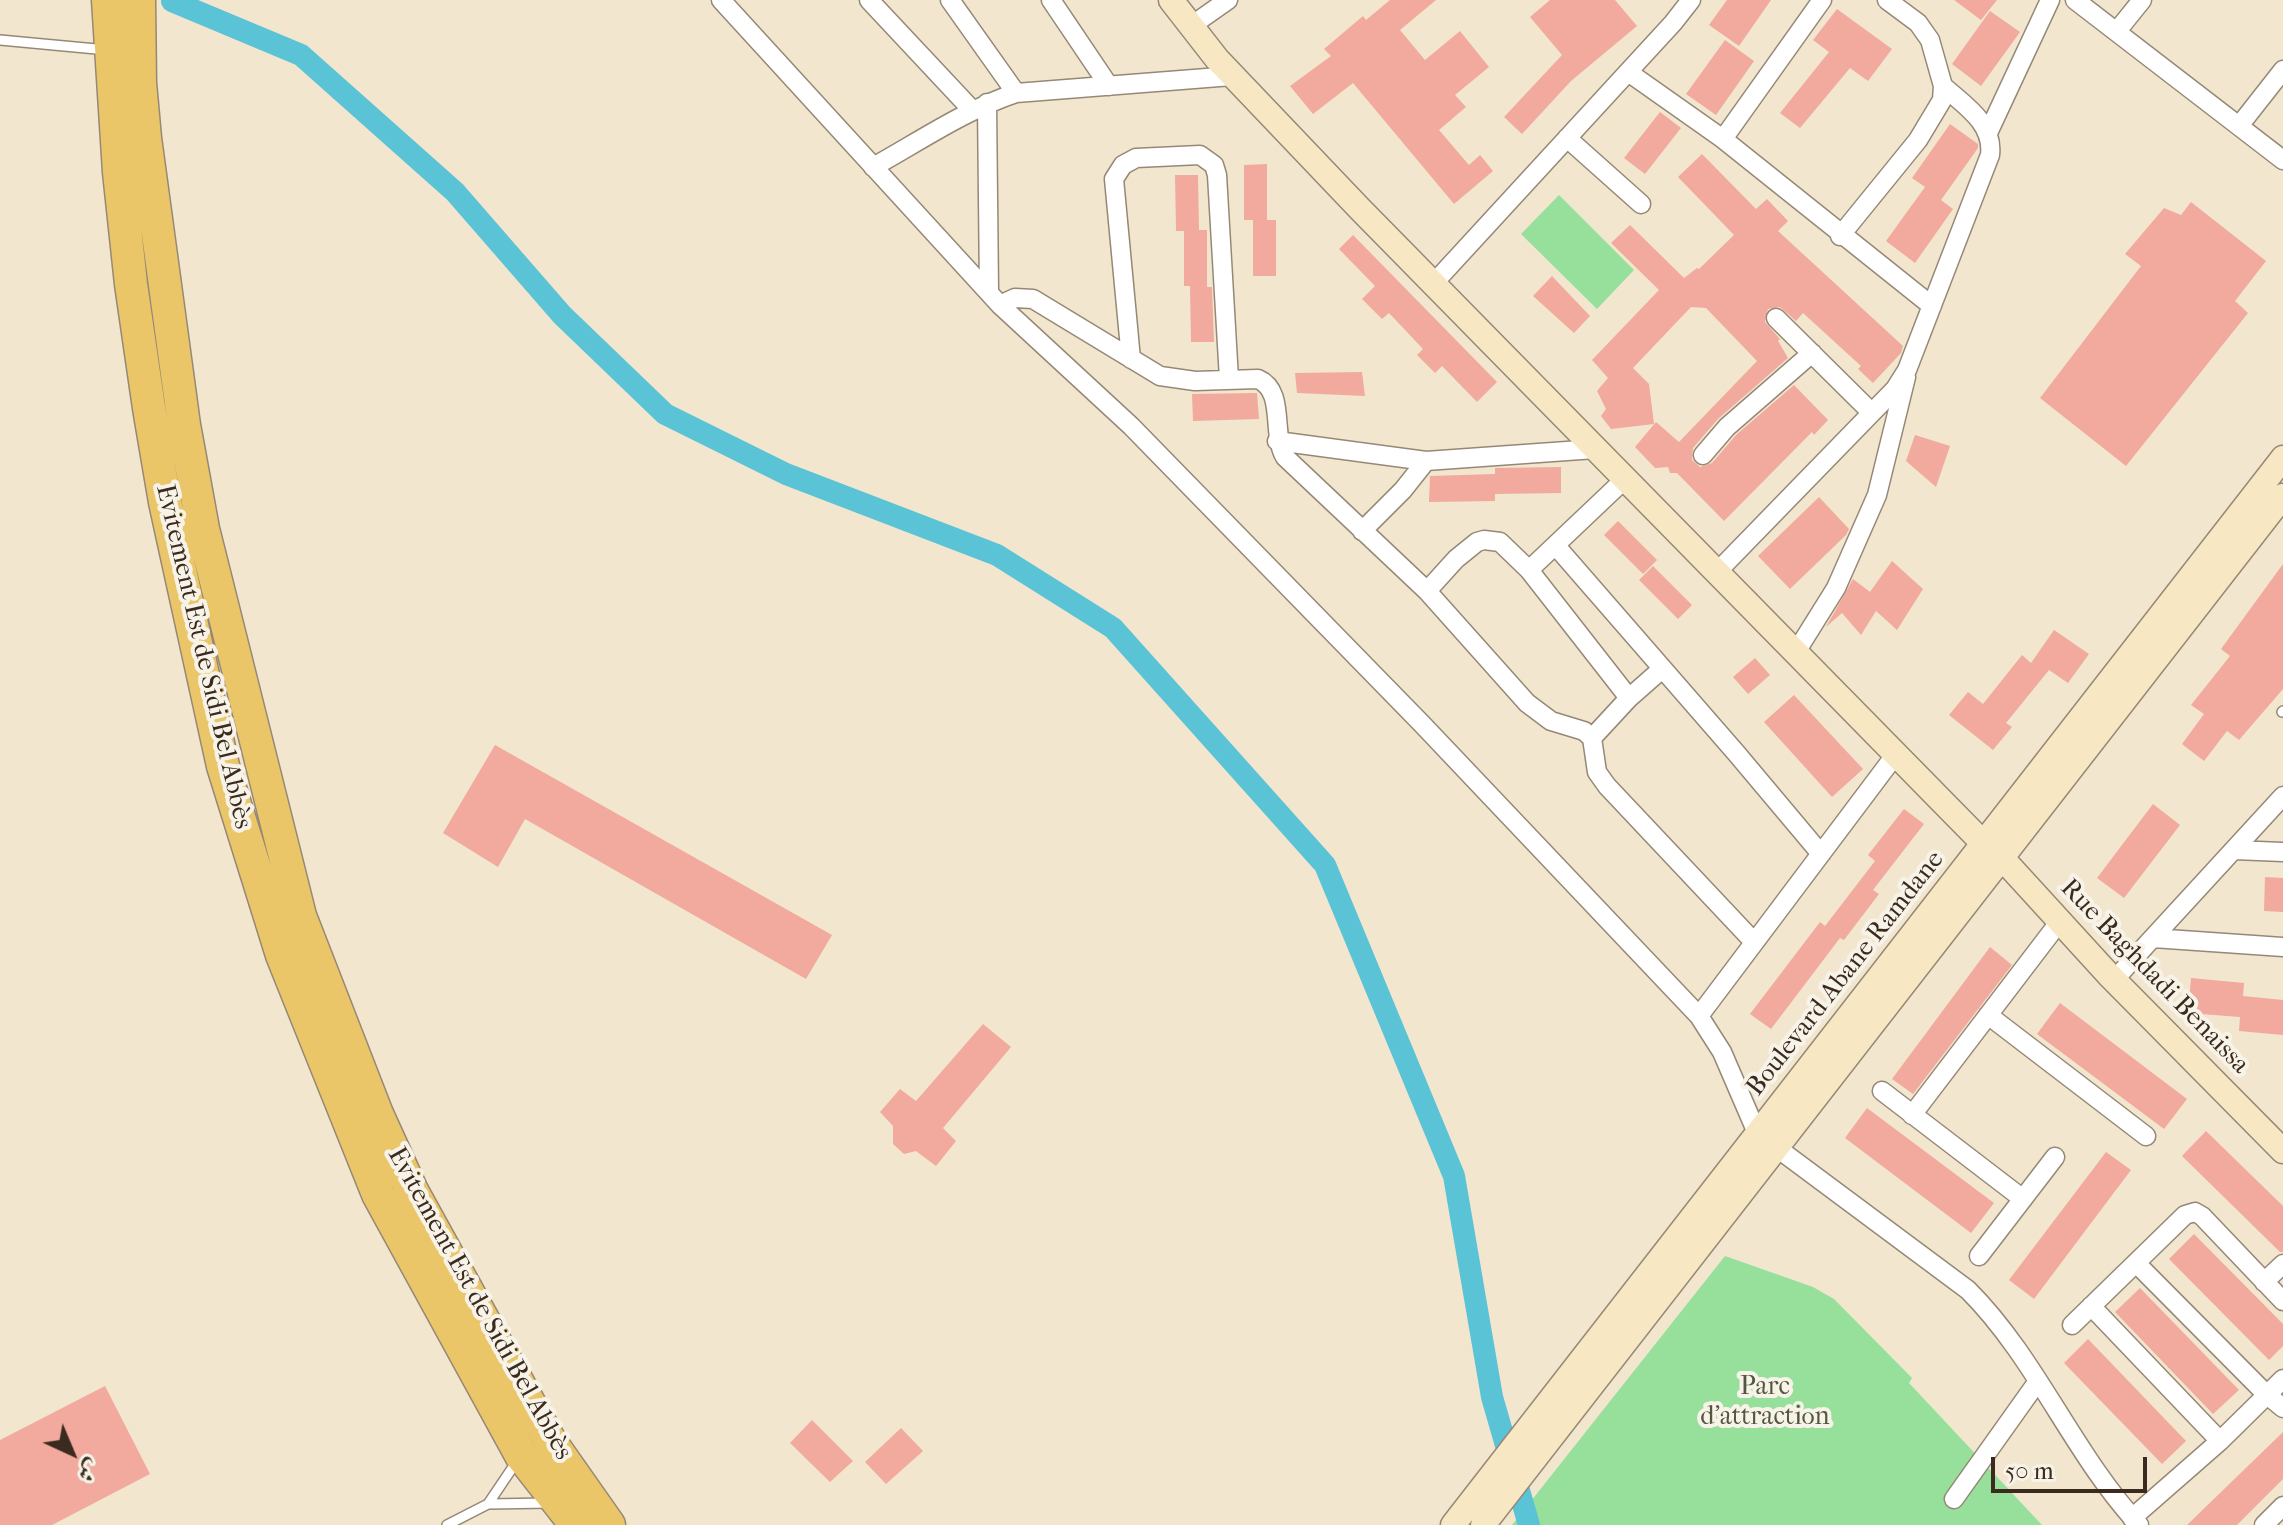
<!DOCTYPE html>
<html>
<head>
<meta charset="utf-8">
<style>
  body { margin:0 }
  #map { position:relative; width:2283px; height:1525px; overflow:hidden; background:#f2e6ce; font-family:"IM FELL French Canon",Amiri,serif }
  canvas { display:block }
  .north { position:absolute; left:32px; top:1413px; width:80px; height:80px; -webkit-text-stroke:6px #f7f3e8; paint-order:stroke; rotate:136deg; font-size:22px; font-weight:700; line-height:32px; text-align:center; color:#3b2a1e }
  .north::after { content:''; display:block; margin:auto; width:28px; height:36px; background:#3b2a1e; clip-path:polygon(50% 0,100% 100%,50% 72%,0 100%) }
  .scale { position:absolute; left:1991px; top:1457px; width:156px; height:36px; box-sizing:border-box; border:4px solid #3b2a1e; border-top:0; padding-left:10px; font-size:24px; line-height:28px; white-space:nowrap; color:#3b2a1e; -webkit-text-stroke:6px #f7f3e8; paint-order:stroke }
</style>
</head>
<body>
<div id="map">
<canvas width="2283" height="1525"></canvas>
<div class="north">ش</div>
<div class="scale">50 m</div>
</div>
<script>
const c = document.querySelector('canvas').getContext('2d');
c.lineJoin = 'round';
function fill(path, color) {
  c.fillStyle = color;
  c.fill(path, 'evenodd');
}
function stroke(path, color, width, dash) {
  c.strokeStyle = color;
  c.lineWidth = width;
  c.lineCap = dash ? 'butt' : 'round';
  c.setLineDash(dash || []);
  c.stroke(path);
}
function write(font, color, halo, rows, align = 'center') {
  c.font = font + ' "IM FELL French Canon",serif';
  c.lineWidth = 8;
  c.setLineDash([]);
  c.textBaseline = 'middle';
  c.strokeStyle = halo;
  c.fillStyle = color;
  for (const [text, x, y, turn = 0] of rows) {
    c.save();
    c.translate(x, y);
    c.rotate((+turn || 0) * Math.PI / 180);
    c.textAlign = isNaN(turn) ? turn : align;
    if (halo) c.strokeText(text, 0, 0);
    c.fillText(text, 0, 0);
    c.restore();
  }
}
fill(new Path2D(`
  M 1559,195 L 1634,270 L 1597,309 L 1521,234 Z
  M 1725,1256 L 1813,1287 L 1834,1299 L 1912,1378 L 1909,1383 L 2042,1525 L 1512,1525 Z`), '#96e09b');
stroke(new Path2D(`
  M 172,1 L 301,55 L 455,192 L 562,315 L 665,414 L 786,474 L 997,555 L 1113,628 L 1325,865 L 1454,1176 L 1492,1397 L 1529,1525`), '#5ac3d6', 22);
fill(new Path2D(`
  M 1390,0 L 1436,0 L 1400,30 L 1425,60 L 1460,31 L 1489,67 L 1455,95 L 1466,107 L 1439,130 L 1469,165 L 1480,155 L 1493,171 L 1454,204 L 1353,83 L 1313,114 L 1290,86 L 1331,56 L 1324,49 L 1363,16 L 1366,20 Z
  M 1550,0 L 1615,0 L 1637,26 L 1571,81 L 1522,134 L 1504,117 L 1562,55 L 1530,17 Z
  M 1727,0 L 1771,0 L 1739,46 L 1709,25 Z
  M 1954,0 L 1997,0 L 1981,20 Z
  M 1837,9 L 1892,49 L 1868,81 L 1850,68 L 1800,128 L 1780,113 L 1829,52 L 1813,40 Z
  M 1990,11 L 2020,32 L 1981,86 L 1952,64 Z
  M 1725,40 L 1754,61 L 1716,115 L 1686,94 Z
  M 1660,112 L 1681,128 L 1645,174 L 1624,158 Z
  M 1950,124 L 1978,144 L 1978,148 L 1941,200 L 1953,209 L 1915,263 L 1886,241 L 1925,187 L 1912,178 Z
  M 1702,154 L 1756,209 L 1767,199 L 1788,221 L 1778,231 L 1903,346 L 1901,353 L 1873,383 L 1858,369 L 1861,366 L 1803,313 L 1796,321 L 1780,307 L 1768,309 L 1765,322 L 1780,339 L 1778,341 L 1788,358 L 1718,419 L 1693,448 L 1692,460 L 1700,467 L 1712,463 L 1736,435 L 1794,385 L 1828,420 L 1814,435 L 1812,432 L 1724,521 L 1677,473 L 1670,473 L 1668,467 L 1655,468 L 1635,447 L 1656,422 L 1679,442 L 1757,361 L 1706,308 L 1691,307 L 1633,368 L 1649,384 L 1654,424 L 1611,429 L 1601,416 L 1606,409 L 1597,391 L 1608,378 L 1592,360 L 1659,290 L 1611,243 L 1630,225 L 1684,278 L 1697,268 L 1699,269 L 1734,235 L 1678,177 Z
  M 1267,164 L 1267,220 L 1244,220 L 1244,165 Z
  M 1175,175 L 1198,175 L 1199,230 L 1207,230 L 1207,287 L 1212,287 L 1214,342 L 1191,342 L 1190,286 L 1184,286 L 1184,231 L 1176,231 Z
  M 2191,202 L 2266,261 L 2235,301 L 2248,313 L 2126,466 L 2040,398 L 2141,266 L 2125,254 L 2164,208 L 2181,215 Z
  M 1253,220 L 1276,220 L 1276,276 L 1253,276 Z
  M 1353,235 L 1497,382 L 1477,402 L 1442,366 L 1435,373 L 1417,355 L 1423,349 L 1389,313 L 1382,319 L 1362,299 L 1375,286 L 1339,249 Z
  M 1552,276 L 1590,316 L 1574,333 L 1533,296 Z
  M 1362,372 L 1365,396 L 1297,393 L 1295,373 Z
  M 1257,393 L 1259,419 L 1193,421 L 1192,394 Z
  M 1915,435 L 1950,446 L 1936,487 L 1906,461 Z
  M 1561,467 L 1561,493 L 1495,494 L 1495,501 L 1429,502 L 1430,476 L 1495,474 L 1495,468 Z
  M 1819,497 L 1849,529 L 1846,535 L 1790,589 L 1758,556 Z
  M 1618,521 L 1657,560 L 1643,574 L 1604,535 Z
  M 1892,561 L 1923,589 L 1897,630 L 1876,611 L 1861,635 L 1842,613 L 1826,627 L 1853,579 L 1870,592 Z
  M 2283,564 L 2283,689 L 2239,740 L 2227,731 L 2204,761 L 2182,744 L 2204,714 L 2191,705 L 2230,656 L 2221,649 Z
  M 1653,566 L 1692,605 L 1678,619 L 1639,580 Z
  M 2054,630 L 2089,654 L 2068,683 L 2049,670 L 2006,723 L 2012,727 L 1993,750 L 1949,715 L 1968,692 L 1983,704 L 2022,655 L 2031,663 Z
  M 1755,658 L 1770,675 L 1748,694 L 1733,677 Z
  M 1794,695 L 1863,769 L 1832,797 L 1764,722 Z
  M 495,745 L 832,935 L 806,979 L 525,819 L 498,867 L 443,833 Z
  M 2153,804 L 2180,825 L 2124,898 L 2097,878 Z
  M 1904,809 L 1924,824 L 1873,890 L 1879,894 L 1844,940 L 1840,938 L 1771,1029 L 1750,1014 L 1820,922 L 1825,926 L 1875,861 L 1868,855 Z
  M 2265,877 L 2283,878 L 2283,912 L 2264,911 Z
  M 1990,947 L 2012,965 L 1913,1094 L 1892,1079 Z
  M 2191,978 L 2244,983 L 2243,996 L 2283,1000 L 2283,1035 L 2239,1031 L 2240,1017 L 2188,1013 Z
  M 2060,1003 L 2187,1099 L 2164,1129 L 2037,1034 Z
  M 983,1024 L 1011,1047 L 943,1128 L 956,1141 L 936,1166 L 916,1151 L 904,1154 L 893,1144 L 893,1126 L 880,1112 L 900,1089 L 916,1101 Z
  M 1867,1108 L 1994,1203 L 1971,1233 L 1845,1138 Z
  M 2206,1131 L 2283,1206 L 2283,1252 L 2280,1252 L 2182,1156 Z
  M 2106,1152 L 2131,1170 L 2034,1299 L 2009,1280 Z
  M 2194,1234 L 2283,1324 L 2283,1346 L 2269,1360 L 2169,1259 Z
  M 2140,1288 L 2239,1390 L 2213,1414 L 2115,1312 Z
  M 2088,1339 L 2186,1441 L 2162,1464 L 2064,1363 Z
  M 105,1386 L 150,1474 L 52,1525 L 0,1525 L 0,1440 Z
  M 812,1420 L 853,1461 L 830,1482 L 790,1443 Z
  M 901,1428 L 923,1451 L 886,1484 L 865,1462 Z
  M 2283,1432 L 2283,1479 L 2237,1525 L 2187,1525 Z`), '#f1aa9d');
const lane = new Path2D(`
  M 0,40 L 107,50
  M 2282,712 L 2283,711
  M 517,1461 L 488,1504 L 549,1503
  M 447,1525 L 488,1504`);
const street = new Path2D(`
  M 721,0 L 1000,305 L 1131,426 L 1422,724 L 1699,1016 L 1722,1052 L 1757,1133 L 1968,1290 C 2037,1359 2073,1454 2139,1525
  M 869,0 L 973,111
  M 950,0 L 1016,93
  M 1051,0 L 1109,86
  M 2075,0 L 2283,160
  M 1191,26 L 1228,0
  M 2117,31 L 2142,0
  M 1628,72 L 1723,139 L 1932,306
  M 987,103 L 989,292
  M 2239,126 L 2283,70
  M 1988,133 L 2050,0
  M 1567,138 L 1641,204
  M 1723,139 L 1822,0
  M 873,167 C 920,141 965,110 1016,93 L 1232,76
  M 1840,236 L 1918,140 L 1942,100 L 1943,86 L 1930,40 L 1918,23 L 1887,0
  M 1433,284 L 1673,23 L 1691,0
  M 1000,305 L 1015,298 L 1033,299 L 1160,376 L 1195,381 L 1258,379 C 1286,391 1271,434 1285,457 L 1427,591 L 1527,703 L 1551,721 L 1584,731 L 1592,738
  M 1776,318 L 1871,412
  M 1131,359 L 1114,179 L 1123,165 L 1136,158 L 1200,155 L 1214,165 L 1217,175 L 1229,379
  M 1277,441 L 1426,461 L 1595,449
  M 1703,455 L 1727,427 L 1812,353
  M 1362,531 L 1403,490 L 1426,461
  M 1556,546 L 1737,754 L 1821,854
  M 1529,570 L 1626,478
  M 1717,572 L 1895,389 L 1907,370 L 1990,155 C 1994,123 1964,105 1943,86
  M 1427,591 L 1456,559 L 1477,542 L 1484,540 L 1500,542 L 1529,570 L 1629,698
  M 1796,652 L 1836,588 L 1877,495 L 1906,377
  M 1662,669 L 1629,698 L 1592,738 L 1597,772 L 1607,786 L 1754,942
  M 2234,850 L 2283,852
  M 2153,938 L 2283,947
  M 2114,980 L 2283,796
  M 1988,1015 L 2146,1136
  M 1699,1016 L 1896,754
  M 1882,1091 L 2023,1199
  M 1912,1115 L 2060,921
  M 1979,1256 L 2055,1157
  M 2136,1263 L 2266,1394 L 2283,1408
  M 2264,1282 L 2283,1264
  M 2091,1306 L 2220,1441
  M 2072,1325 L 2185,1215 L 2195,1212 L 2202,1216 L 2283,1301
  M 1954,1499 L 2038,1381
  M 2132,1518 L 2220,1441 L 2283,1379
  M 2264,1525 L 2283,1506`);
const secondary = new Path2D(`
  M 1171,0 L 1217,59 L 1359,208 L 1983,843 L 2002,858 L 2108,974 L 2283,1151
  M 1453,1525 L 2283,458
  M 1483,1525 L 2283,496`);
const highway = new Path2D(`
  M 108,0 L 119,172 L 131,284 L 149,408 L 165,502 L 223,766 L 282,955 L 378,1194 L 521,1455 L 576,1525
  M 139,0 L 140,83 L 145,138 L 184,425 L 203,529 L 300,916 L 377,1114 L 412,1191 L 550,1441 L 609,1525`);
stroke(lane, '#968876', 12);
stroke(street, '#968876', 21);
stroke(secondary, '#968876', 27);
stroke(highway, '#968876', 35);
stroke(lane, '#fff', 9);
stroke(street, '#fff', 18);
stroke(secondary, '#f7e8c3', 24);
stroke(highway, '#eac669', 32);
write('26px', '#3b2a1e', '#f7f3e8', [
  ["Evitement Est de Sidi Bel Abbès",203,657,77],
  ["Boulevard Abane Ramdane",1846,974,-52],
  ["Rue Baghdadi Benaissa",2154,977,46],
  ["Evitement Est de Sidi Bel Abbès",479,1304,61]
]);
write('26px', '#52583d', '#f7f3e8', [
  ["Parc",1765,1388],
  ["d'attraction",1765,1418]
]);
</script>
</body>
</html>
